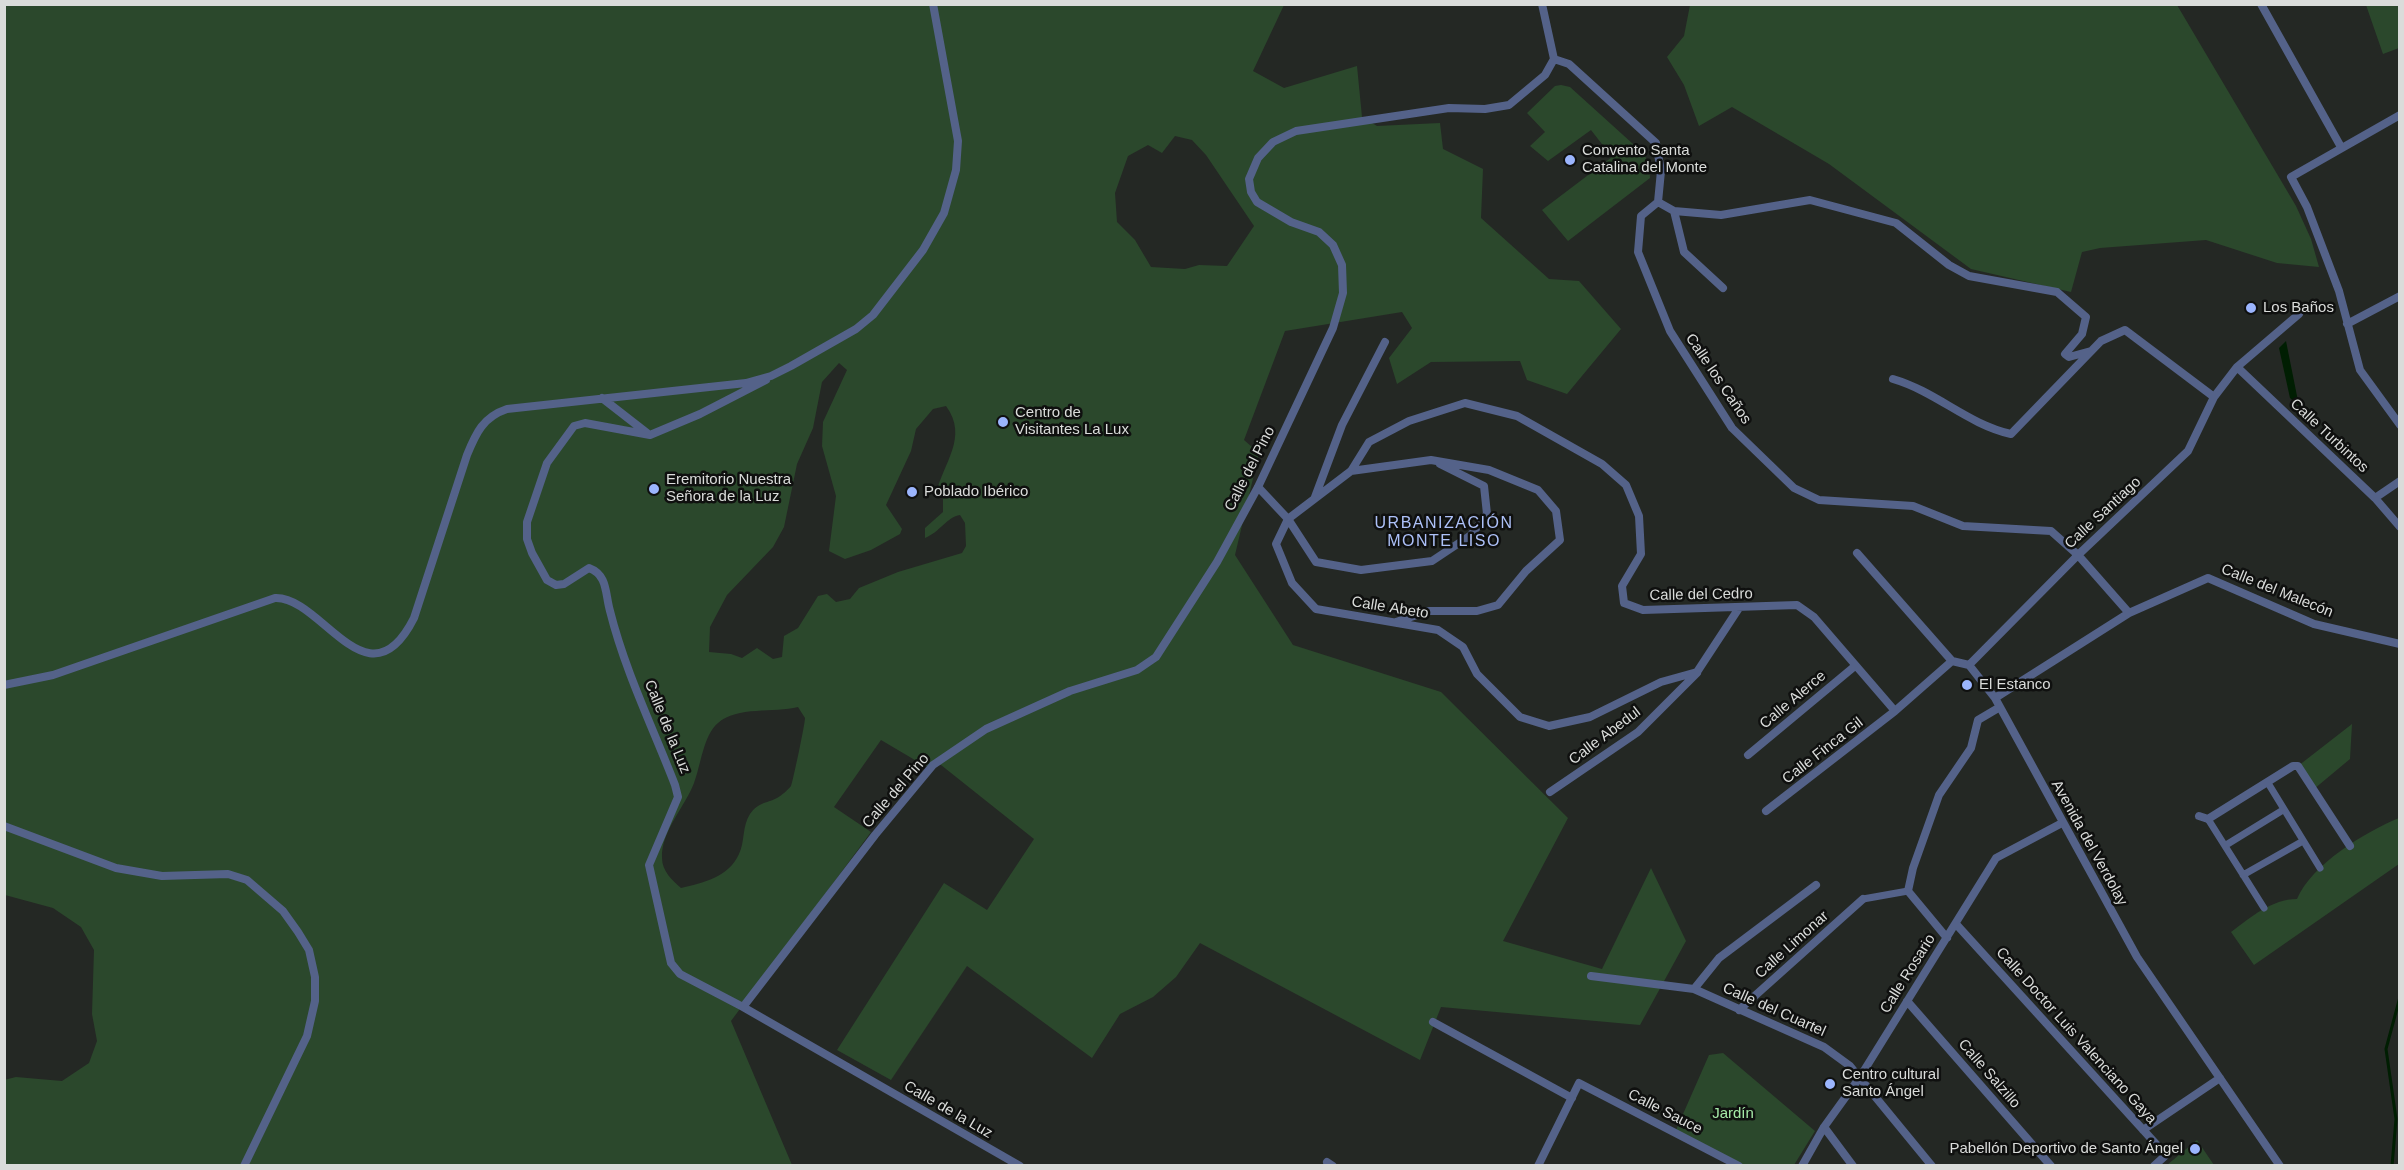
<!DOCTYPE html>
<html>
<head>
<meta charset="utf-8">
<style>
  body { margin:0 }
  #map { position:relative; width:2404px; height:1170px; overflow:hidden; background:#242824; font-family:Arial,sans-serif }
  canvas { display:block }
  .frame { position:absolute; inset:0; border:6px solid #dadcda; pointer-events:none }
</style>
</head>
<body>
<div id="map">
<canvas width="2404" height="1170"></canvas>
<div class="frame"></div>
</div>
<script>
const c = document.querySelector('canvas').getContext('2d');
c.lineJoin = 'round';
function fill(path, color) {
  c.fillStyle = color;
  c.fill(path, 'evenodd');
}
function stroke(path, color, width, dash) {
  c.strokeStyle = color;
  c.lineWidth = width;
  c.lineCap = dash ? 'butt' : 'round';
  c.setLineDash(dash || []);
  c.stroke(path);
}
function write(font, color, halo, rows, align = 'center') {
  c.font = font + ' Arial,sans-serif';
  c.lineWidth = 5;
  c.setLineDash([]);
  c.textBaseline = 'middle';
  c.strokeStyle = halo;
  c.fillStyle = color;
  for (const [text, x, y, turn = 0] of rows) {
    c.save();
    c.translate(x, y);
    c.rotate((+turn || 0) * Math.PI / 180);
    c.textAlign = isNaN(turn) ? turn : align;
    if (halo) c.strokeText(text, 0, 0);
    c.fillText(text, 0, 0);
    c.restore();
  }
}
fill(new Path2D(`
  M 5,5 L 1284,5 L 1253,71 L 1284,88 L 1357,66 L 1362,117 L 1377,126 L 1440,123 L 1443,149 L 1483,169 L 1481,218 L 1549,279 L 1579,281 L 1621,329 L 1567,394 L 1527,380 L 1520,361 L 1431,362 L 1397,384 L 1389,358 L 1412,328 L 1402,312 L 1285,331 L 1244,440 L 1259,453 L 1235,555 L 1293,645 L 1441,692 L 1568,818 L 1503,941 L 1602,969 L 1651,868 L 1686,941 L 1640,1025 L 1441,1007 L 1420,1060 L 1200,943 L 1176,977 L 1153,997 L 1120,1014 L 1092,1058 L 967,966 L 891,1080 L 837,1050 L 944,883 L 987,910 L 1034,839 L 941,765 L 925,766 L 881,740 L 834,807 L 871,832 L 731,1021 L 792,1165 L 5,1165 L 4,1080 L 16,1077 L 62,1081 L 89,1063 L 97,1041 L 92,1014 L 94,950 L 81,927 L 53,908 L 5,895 ZM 1175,136 L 1192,140 L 1206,155 L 1254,226 L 1227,266 L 1199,265 L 1185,269 L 1151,267 L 1135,240 L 1117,222 L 1115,193 L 1128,156 L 1148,145 L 1162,153 ZM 839,363 L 847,370 L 823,422 L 822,446 L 836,496 L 829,551 L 845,559 L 871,550 L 900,534 L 902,529 L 886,505 L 911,451 L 916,429 L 933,409 L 946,406 C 969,437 943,463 936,494 L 943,499 L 943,512 L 925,528 L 925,538 C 940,532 947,517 960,515 L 965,523 L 966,546 L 962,553 L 898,572 L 859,588 L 850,599 L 836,602 L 827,594 L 818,596 L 798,628 L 784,636 L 782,657 L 773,659 L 757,648 L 742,658 L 731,654 L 709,652 L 710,627 L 727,595 L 773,547 L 784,527 L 797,464 L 813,428 L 822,382 ZM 798,707 L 805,718 C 805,724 793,781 791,786 C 789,789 781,796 777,798 C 765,804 759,802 750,814 C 742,826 745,842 739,854 C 729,877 703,883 681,888 C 672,880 662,871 662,858 C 661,831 685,807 694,783 C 701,765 703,736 718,723 C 737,706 774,713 798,707 Z
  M 1690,5 L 2177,5 L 2296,206 L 2311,239 L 2319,267 L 2277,263 L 2206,240 L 2100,248 L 2082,252 L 2071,292 L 1971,269 L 1829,164 L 1732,107 L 1699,126 L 1684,85 L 1667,57 L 1684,36 Z
  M 2366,5 L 2399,5 L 2399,48 L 2383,54 Z
  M 1561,85 L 1570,87 L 1643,153 L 1649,163 L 1650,178 L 1568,241 L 1542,210 L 1612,157 L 1591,130 L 1548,161 L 1530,146 L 1545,132 L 1527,113 L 1555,86 Z
  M 2352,724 L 2350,759 L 2314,789 L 2298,766 Z
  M 2399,818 L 2399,864 L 2254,965 L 2231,932 C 2251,917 2272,899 2297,899 C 2312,864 2365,832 2399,818 Z
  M 1723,1053 L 1815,1131 L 1794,1165 L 1745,1166 L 1676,1130 L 1709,1055 Z
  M 2197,1140 L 2214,1165 L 2167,1165 Z`), '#2b482c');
fill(new Path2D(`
  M 2286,341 L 2299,406 L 2290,398 L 2279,348 Z`), '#001e02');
stroke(new Path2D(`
  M 2392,1166 L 2396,1119 L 2386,1049 L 2400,997`), '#001e02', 3);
stroke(new Path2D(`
  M 2268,783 L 2320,868
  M 2208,819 L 2264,908
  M 2226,845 L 2283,810
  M 2243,875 L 2303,841
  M 1863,899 L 1908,891`), '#546289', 7);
stroke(new Path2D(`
  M 2261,4 L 2341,147
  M 1554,59 L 1569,64 L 1656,143 L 1661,171 L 1658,202 L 1641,216 L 1638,252 L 1670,331 L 1732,428 L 1794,488 L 1819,500 L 1913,506 L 1963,526 L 2051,531 L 2078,555 L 2129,613
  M 2400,115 L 2291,177 L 2307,207 L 2339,291 L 2360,370 L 2400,425
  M 1658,202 L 1674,211 L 1721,215 L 1810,200 L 1896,223 L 1949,265 L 1969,276 L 2057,292 L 2086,317 L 2082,334 L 2065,354 L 2069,357 L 2091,351
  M 1674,211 L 1684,252 L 1723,288
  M 2347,324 L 2400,296
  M 2237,367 L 2375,498 L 2400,527
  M 1893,379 C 1937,392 1967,424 2011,434 L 2101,341 L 2125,330 L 2214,397
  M 766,380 L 700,414 L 650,435 L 585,423 L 574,426 L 547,463 L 527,522 L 527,539 L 532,553 L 547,580 L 556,585 L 564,584 L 589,568 C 608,575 605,594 610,611 C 625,671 653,728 675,785 L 678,797 L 649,865 L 671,963 L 680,974 L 743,1007 L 1020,1166
  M 602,398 L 647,433
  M 1351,471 L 1431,460 L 1489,470 L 1538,490 L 1556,511 L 1560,540 L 1526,571 L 1498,605 L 1477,611 L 1429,611 L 1396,622
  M 1258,487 L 1288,519 L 1316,562 L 1361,570 L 1432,561 L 1471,535 L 1487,514 L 1484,486 L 1440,464
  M 1315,497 L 1342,425 L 1385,342
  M 2375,498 L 2400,481
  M 1857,553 L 1952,661 L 1969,665 L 1995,698 L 2137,957 L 2280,1166
  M 1739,608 L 1697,672 L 1661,682 L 1590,717 L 1549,726 L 1520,717 L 1477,674 L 1463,647 L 1438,630 L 1316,609 L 1292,583 L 1276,544 L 1288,519 L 1351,471 L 1369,442 L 1409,421 L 1465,403 L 1517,416 L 1602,464 L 1626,485 L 1639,516 L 1641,554 L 1622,586 L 1624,603 L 1643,610 L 1797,605 L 1814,617 L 1895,711
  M 1969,665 L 2078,555 L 2188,451 L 2214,397 L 2237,367 L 2299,314
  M 4,685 L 53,675 L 275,598 C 322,596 368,709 414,618 L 467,455 C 476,433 483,417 507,409 L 746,383 L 771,376 L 791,366 L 856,329 L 873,315 L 923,250 L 944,213 L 956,170 L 958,141 L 933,4
  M 1995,698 L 2129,613 L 2208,578 L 2314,624 L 2400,644
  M 1748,755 L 1855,666
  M 1550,792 L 1638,732 L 1697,673
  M 1766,811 L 1895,711 L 1952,661
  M 2199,816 L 2208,819 L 2293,766 L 2298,766 L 2350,846
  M 4,826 L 116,868 L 162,876 L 228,874 L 247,880 L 283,911 L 298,932 L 309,950 L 315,977 L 315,1001 L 307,1036 L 244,1166
  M 1956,924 L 2166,1155 L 2154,1166
  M 1947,938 L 1908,891 L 1913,868 L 1939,795 L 1971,748 L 1978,720 L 2000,707
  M 1591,976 L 1694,989 L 1824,1047 L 1850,1066 L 1932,1166
  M 1694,989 L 1719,958 L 1816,885
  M 1907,1001 L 2051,1166
  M 743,1007 L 875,835 L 933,765 L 986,729 L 1070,691 L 1137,670 L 1156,657 L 1217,562 L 1258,487 L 1333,328 L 1343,293 L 1342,265 L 1333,245 L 1319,232 L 1291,222 L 1257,202 L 1251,192 L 1249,179 L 1258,158 L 1273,142 L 1296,131 L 1449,108 L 1485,109 L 1509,105 L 1545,75 L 1554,59 L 1542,4
  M 1739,1010 L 1863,899
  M 1433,1022 L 1572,1098
  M 1824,1127 L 1853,1166
  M 2143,1130 L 2220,1078
  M 1327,1162 L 1333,1166
  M 1538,1166 L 1579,1083 L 1739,1166
  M 1802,1166 L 1824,1127 L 1860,1077 L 1996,858 L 2062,823`), '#546289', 8);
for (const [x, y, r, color] of [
  [1570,160,6,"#9bb5fd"],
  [2251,308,6,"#9bb5fd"],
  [1003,422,6,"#9bb5fd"],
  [654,489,6,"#9bb5fd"],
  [912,492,6,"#9bb5fd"],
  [1967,685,6,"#9bb5fd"],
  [1830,1084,6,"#9bb5fd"],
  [2195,1149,6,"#9bb5fd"]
]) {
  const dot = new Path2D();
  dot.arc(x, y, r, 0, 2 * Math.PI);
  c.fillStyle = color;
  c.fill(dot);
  stroke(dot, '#0f100f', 2);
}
write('15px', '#dadcda', '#0f100f', [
  ["Convento Santa",1582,151],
  ["Catalina del Monte",1582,168],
  ["Los Baños",2263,308],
  ["Centro de",1015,413],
  ["Visitantes La Lux",1015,430],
  ["Eremitorio Nuestra",666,480],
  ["Señora de la Luz",666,497],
  ["Poblado Ibérico",924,492],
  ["El Estanco",1979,685],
  ["Centro cultural",1842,1075],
  ["Santo Ángel",1842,1092],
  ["Pabellón Deportivo de Santo Ángel",2183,1149,"right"]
], 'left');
write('15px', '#dadcda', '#0f100f', [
  ["Calle los Caños",1718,379,56],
  ["Calle Turbintos",2329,436,43],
  ["Calle del Pino",1250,469,-63],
  ["Calle Santiago",2103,513,-43],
  ["Calle del Malecón",2277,591,22],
  ["Calle del Cedro",1701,595,-1],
  ["Calle Abeto",1390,608,9],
  ["Calle Alerce",1793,700,-40],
  ["Calle de la Luz",667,727,68],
  ["Calle Abedul",1605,736,-37],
  ["Calle Finca Gil",1823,751,-38],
  ["Calle del Pino",896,791,-49],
  ["Avenida del Verdolay",2089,843,61],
  ["Calle Limonar",1792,945,-42],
  ["Calle Rosario",1908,974,-58],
  ["Calle del Cuartel",1774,1010,24],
  ["Calle Doctor Luis Valenciano Gaya",2076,1036,48],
  ["Calle Salzillo",1989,1074,49],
  ["Calle de la Luz",948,1110,30],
  ["Calle Sauce",1665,1112,27]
]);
write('15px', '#a5eaa8', '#0f100f', [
  ["Jardín",1733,1114]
]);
c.letterSpacing = '1.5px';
write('16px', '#adc1f8', '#0f100f', [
  ["URBANIZACIÓN",1444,524],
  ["MONTE LISO",1444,542]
]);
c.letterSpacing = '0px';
</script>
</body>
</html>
